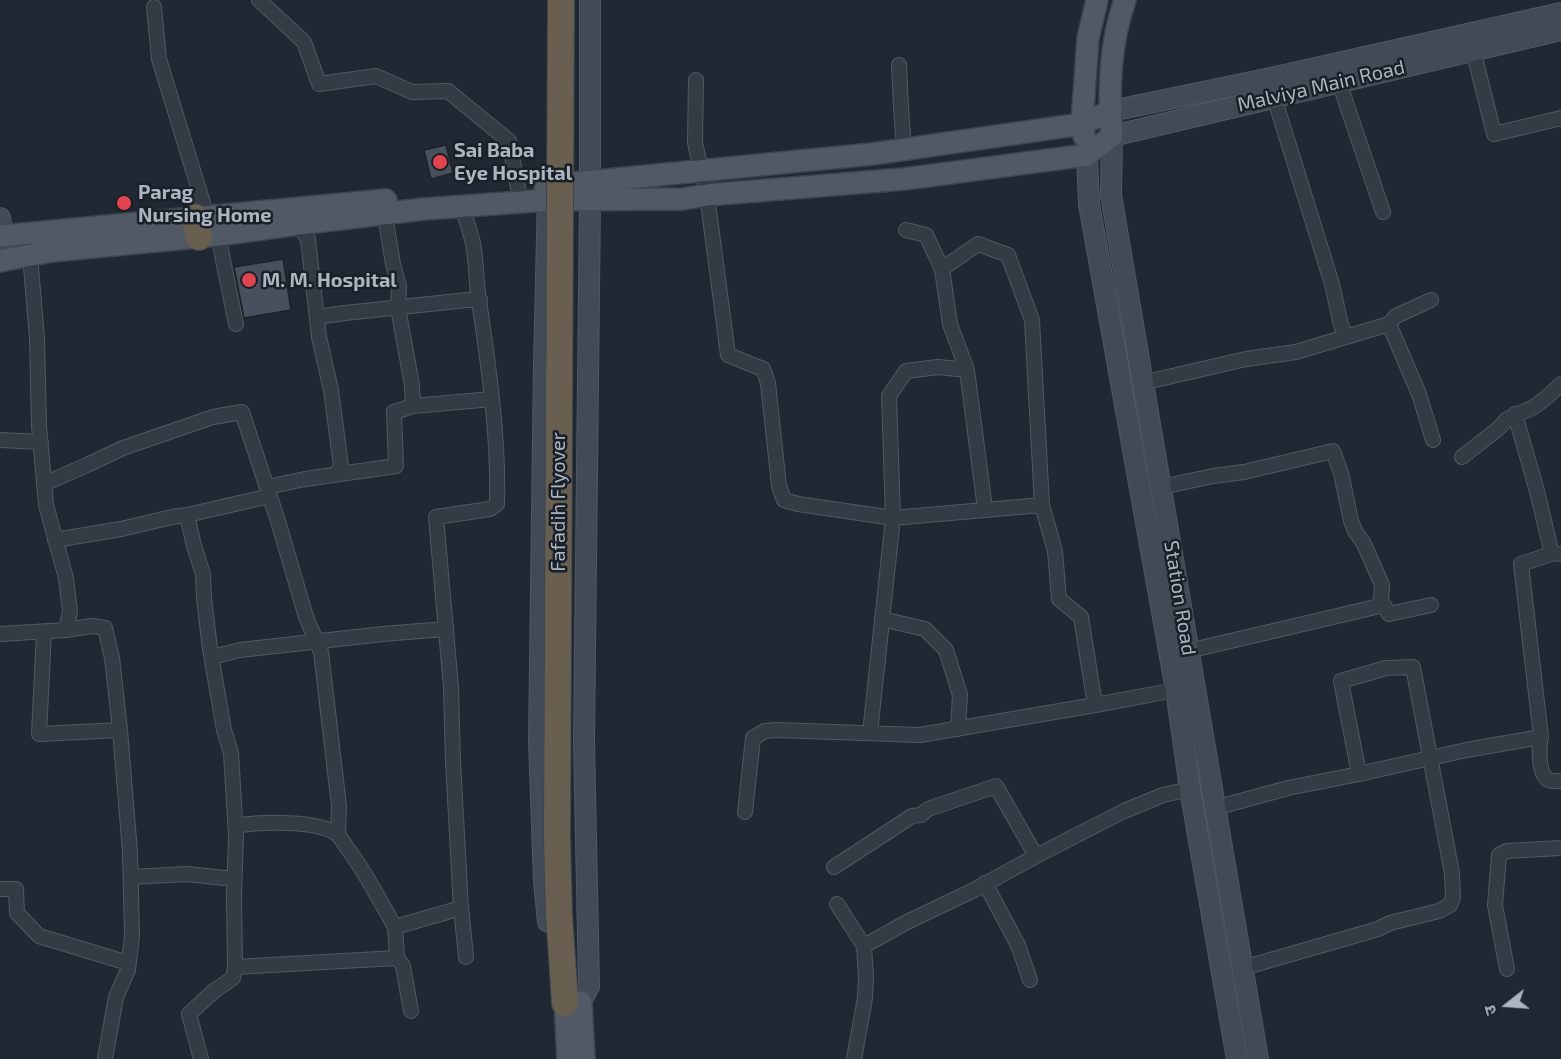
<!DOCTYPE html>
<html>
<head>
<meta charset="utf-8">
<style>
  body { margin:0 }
  #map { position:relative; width:1561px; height:1059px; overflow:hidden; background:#202933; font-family:"Exo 2","Noto Sans Devanagari",sans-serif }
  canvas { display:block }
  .north { position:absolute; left:1477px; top:975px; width:60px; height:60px; -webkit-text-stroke:4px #192028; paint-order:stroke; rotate:253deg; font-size:16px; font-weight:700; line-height:24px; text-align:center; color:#adb5c1 }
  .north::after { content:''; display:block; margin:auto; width:21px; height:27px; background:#adb5c1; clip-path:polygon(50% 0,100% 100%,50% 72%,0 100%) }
</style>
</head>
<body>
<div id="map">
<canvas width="1561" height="1059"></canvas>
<div class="north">उ</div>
</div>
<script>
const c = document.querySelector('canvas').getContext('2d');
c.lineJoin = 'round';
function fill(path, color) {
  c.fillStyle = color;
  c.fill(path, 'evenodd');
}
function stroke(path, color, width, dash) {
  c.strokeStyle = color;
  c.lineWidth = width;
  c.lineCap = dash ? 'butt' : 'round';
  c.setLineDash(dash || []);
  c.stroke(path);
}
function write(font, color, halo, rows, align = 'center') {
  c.font = font + ' "Exo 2",sans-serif';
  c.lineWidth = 5;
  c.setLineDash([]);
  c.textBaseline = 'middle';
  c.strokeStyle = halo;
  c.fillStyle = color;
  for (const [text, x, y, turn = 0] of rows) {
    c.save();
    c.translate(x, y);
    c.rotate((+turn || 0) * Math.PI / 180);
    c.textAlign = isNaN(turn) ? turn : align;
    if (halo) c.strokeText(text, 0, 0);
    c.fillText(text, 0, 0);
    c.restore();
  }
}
const building = new Path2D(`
  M 446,145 L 453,173 L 431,179 L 424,150 Z
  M 130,194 L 133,208 L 118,211 L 115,197 Z
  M 283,259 L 291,310 L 244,318 L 234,267 Z`);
fill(building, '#47505d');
stroke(building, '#1b222a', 1.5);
const street = new Path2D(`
  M 259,0 L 304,42 L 319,84 L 376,76 L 412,92 L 448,91 L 509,141 L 518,188
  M 154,7 L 159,59 L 207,216
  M 1473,50 L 1494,134 L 1561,118
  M 899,65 L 901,107 L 904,149
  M 696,80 L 695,143 L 707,195 L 728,355 L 763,369 L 768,383 L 779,486 L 784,500 L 798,504 L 893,518 L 1042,505 L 1055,551 L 1059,599 L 1081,617 L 1095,705
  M 1339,82 L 1383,212
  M 1274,97 L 1332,284 L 1341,325 L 1346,336
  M 462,207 C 466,219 470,231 473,243 C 476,259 476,277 478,293 C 488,363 499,434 497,504 L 490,509 L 436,517 L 451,687 L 453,762 L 461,908 L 466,957
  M 385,215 L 393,264 L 399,286 L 398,308 L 412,385 L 413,406
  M 298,224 L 308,239 L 319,337 L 331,390 L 341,466 L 335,475
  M 906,230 L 926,235 L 942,269
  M 218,235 L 236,324
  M 30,255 L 37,338 L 39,426 L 46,505 L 66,578 L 70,611 L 66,630
  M 317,317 L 345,313 L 467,300 L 480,300
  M 1389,324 L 1419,394 L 1433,440
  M 967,370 L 950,324 L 942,269 L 978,244 L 1008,255 L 1032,320 L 1042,505
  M 1142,383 L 1246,359 L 1296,352 L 1389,324 L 1396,316 L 1431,300
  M 1515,414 L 1537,491 L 1551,550 L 1554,553 L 1561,554
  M 0,440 L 41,442
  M 1462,457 L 1499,428 L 1507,419 L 1534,407 L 1547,397 L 1561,384
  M 44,484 L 87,465 L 123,448 L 213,417 L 242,412 L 278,521 L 306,617 L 321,652 L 339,806 L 338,835
  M 267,487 L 305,479 L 396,466 L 394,412 L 413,406 L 492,399
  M 1162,487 L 1213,476 L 1244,472 L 1333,451 L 1341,473 L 1351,521 L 1355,531 L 1364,544 L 1382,585 L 1381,600 L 1389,614 L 1431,605
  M 187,515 L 194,546 L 203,574 L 204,598 L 210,649 L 224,730 L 231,753 L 236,835 L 234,896 L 235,967 L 233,978 L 214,991 L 189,1014 L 201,1059
  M 55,540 L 121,529 L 172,517 L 187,515 L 270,496
  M 1554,553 L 1521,564 L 1541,737 C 1539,747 1538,772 1547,779 C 1550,782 1557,781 1561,781
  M 882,619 L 925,629 L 946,650 L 960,695 L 958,729
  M 44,632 L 39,734 L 120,730
  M 0,634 L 66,630 L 92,626 L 105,628 L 112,658 L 120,730 L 130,852 L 132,936 L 128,970 L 116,997 L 105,1059
  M 1188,651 L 1384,605
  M 212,657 L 240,650 L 383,634 L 445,629
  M 870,733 L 893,518 L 889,396 L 906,371 L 938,367 L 967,370 L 985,509
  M 1215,808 L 1288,788 L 1359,774 L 1466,750 L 1541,737
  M 745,812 L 753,738 L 765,731 L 777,730 L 920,735 L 1095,705 L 1176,690
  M 235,826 C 259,822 321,819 339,836 C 343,841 346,847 350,852 C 367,875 380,901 395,927
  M 834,867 L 912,816 L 921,815 L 928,809 L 996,786 L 1036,856
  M 131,877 L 187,874 L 234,879
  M 985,883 L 1018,945 L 1030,980
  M 0,889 L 16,889 L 17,913 L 39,936 L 128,963
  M 837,904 L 864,946 L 866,976 L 865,998 L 854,1059
  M 864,946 L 905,923 L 974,890 L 1036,856 L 1124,811 L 1163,795 L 1190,789
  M 235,967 L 397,958
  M 1243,968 L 1378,929 L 1390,923 L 1439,911 L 1450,905 L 1453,898 L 1452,873 L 1413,667 L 1386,668 L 1341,681 L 1359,774
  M 1507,969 L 1495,905 L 1499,855 L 1507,851 L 1561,848
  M 411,1011 L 403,966 L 397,958 L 395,927 L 461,908`);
const secondary = new Path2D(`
  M 1111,111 L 1271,78 L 1561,13
  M 1087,155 L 1089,204 L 1176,690 L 1190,789 L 1237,1059
  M 548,196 L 544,362 L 539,741 L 544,882 L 548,922
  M 0,218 L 9,259
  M 581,1002 L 589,986 L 584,741 L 590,200 L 590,0
  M 1258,1059 L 1111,195 L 1112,136 L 1561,30`);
const primary = new Path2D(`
  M 1084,136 L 1082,124 L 1088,38 L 1097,0
  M 545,186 L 872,154 L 1082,124 L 1111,111
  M 0,236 L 386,200
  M 0,261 L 52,251 L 218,235 L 298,224 L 424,209 L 548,200 L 682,199 L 707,195 L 904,179 L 1087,155 L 1112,136 C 1108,91 1110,43 1125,0
  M 581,1002 L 584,1059
  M 565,1003 L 568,1059`);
const highway = new Path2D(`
  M 195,217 L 199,237
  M 563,972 L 565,1003`);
stroke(street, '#515862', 16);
stroke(secondary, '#515862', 22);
stroke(primary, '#3d444d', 24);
stroke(highway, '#3e454e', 28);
stroke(street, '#333b44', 14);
stroke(secondary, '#424a56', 20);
stroke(primary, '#515a64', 21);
stroke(highway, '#695f51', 26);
const highwayBridge = new Path2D(`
  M 561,0 L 557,837 L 559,915 L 563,972`);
stroke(highwayBridge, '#3e454e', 28, []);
stroke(highwayBridge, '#695f51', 26);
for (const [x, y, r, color] of [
  [440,162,8,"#e0444e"],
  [124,203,8,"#e0444e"],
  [249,280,8,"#e0444e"]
]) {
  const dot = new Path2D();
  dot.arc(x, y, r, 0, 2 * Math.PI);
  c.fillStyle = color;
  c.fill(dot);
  stroke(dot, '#192028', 2);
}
write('20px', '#adb5c1', '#192028', [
  ["Malviya Main Road",1321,86,-13],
  ["Fafadih Flyover",558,502,-90],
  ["Station Road",1180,598,81]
]);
write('bold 20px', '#adb5c1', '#192028', [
  ["Sai Baba",454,150],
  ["Eye Hospital",454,173],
  ["Parag",138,192],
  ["Nursing Home",138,215],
  ["M. M. Hospital",262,280]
], 'left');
</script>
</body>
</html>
